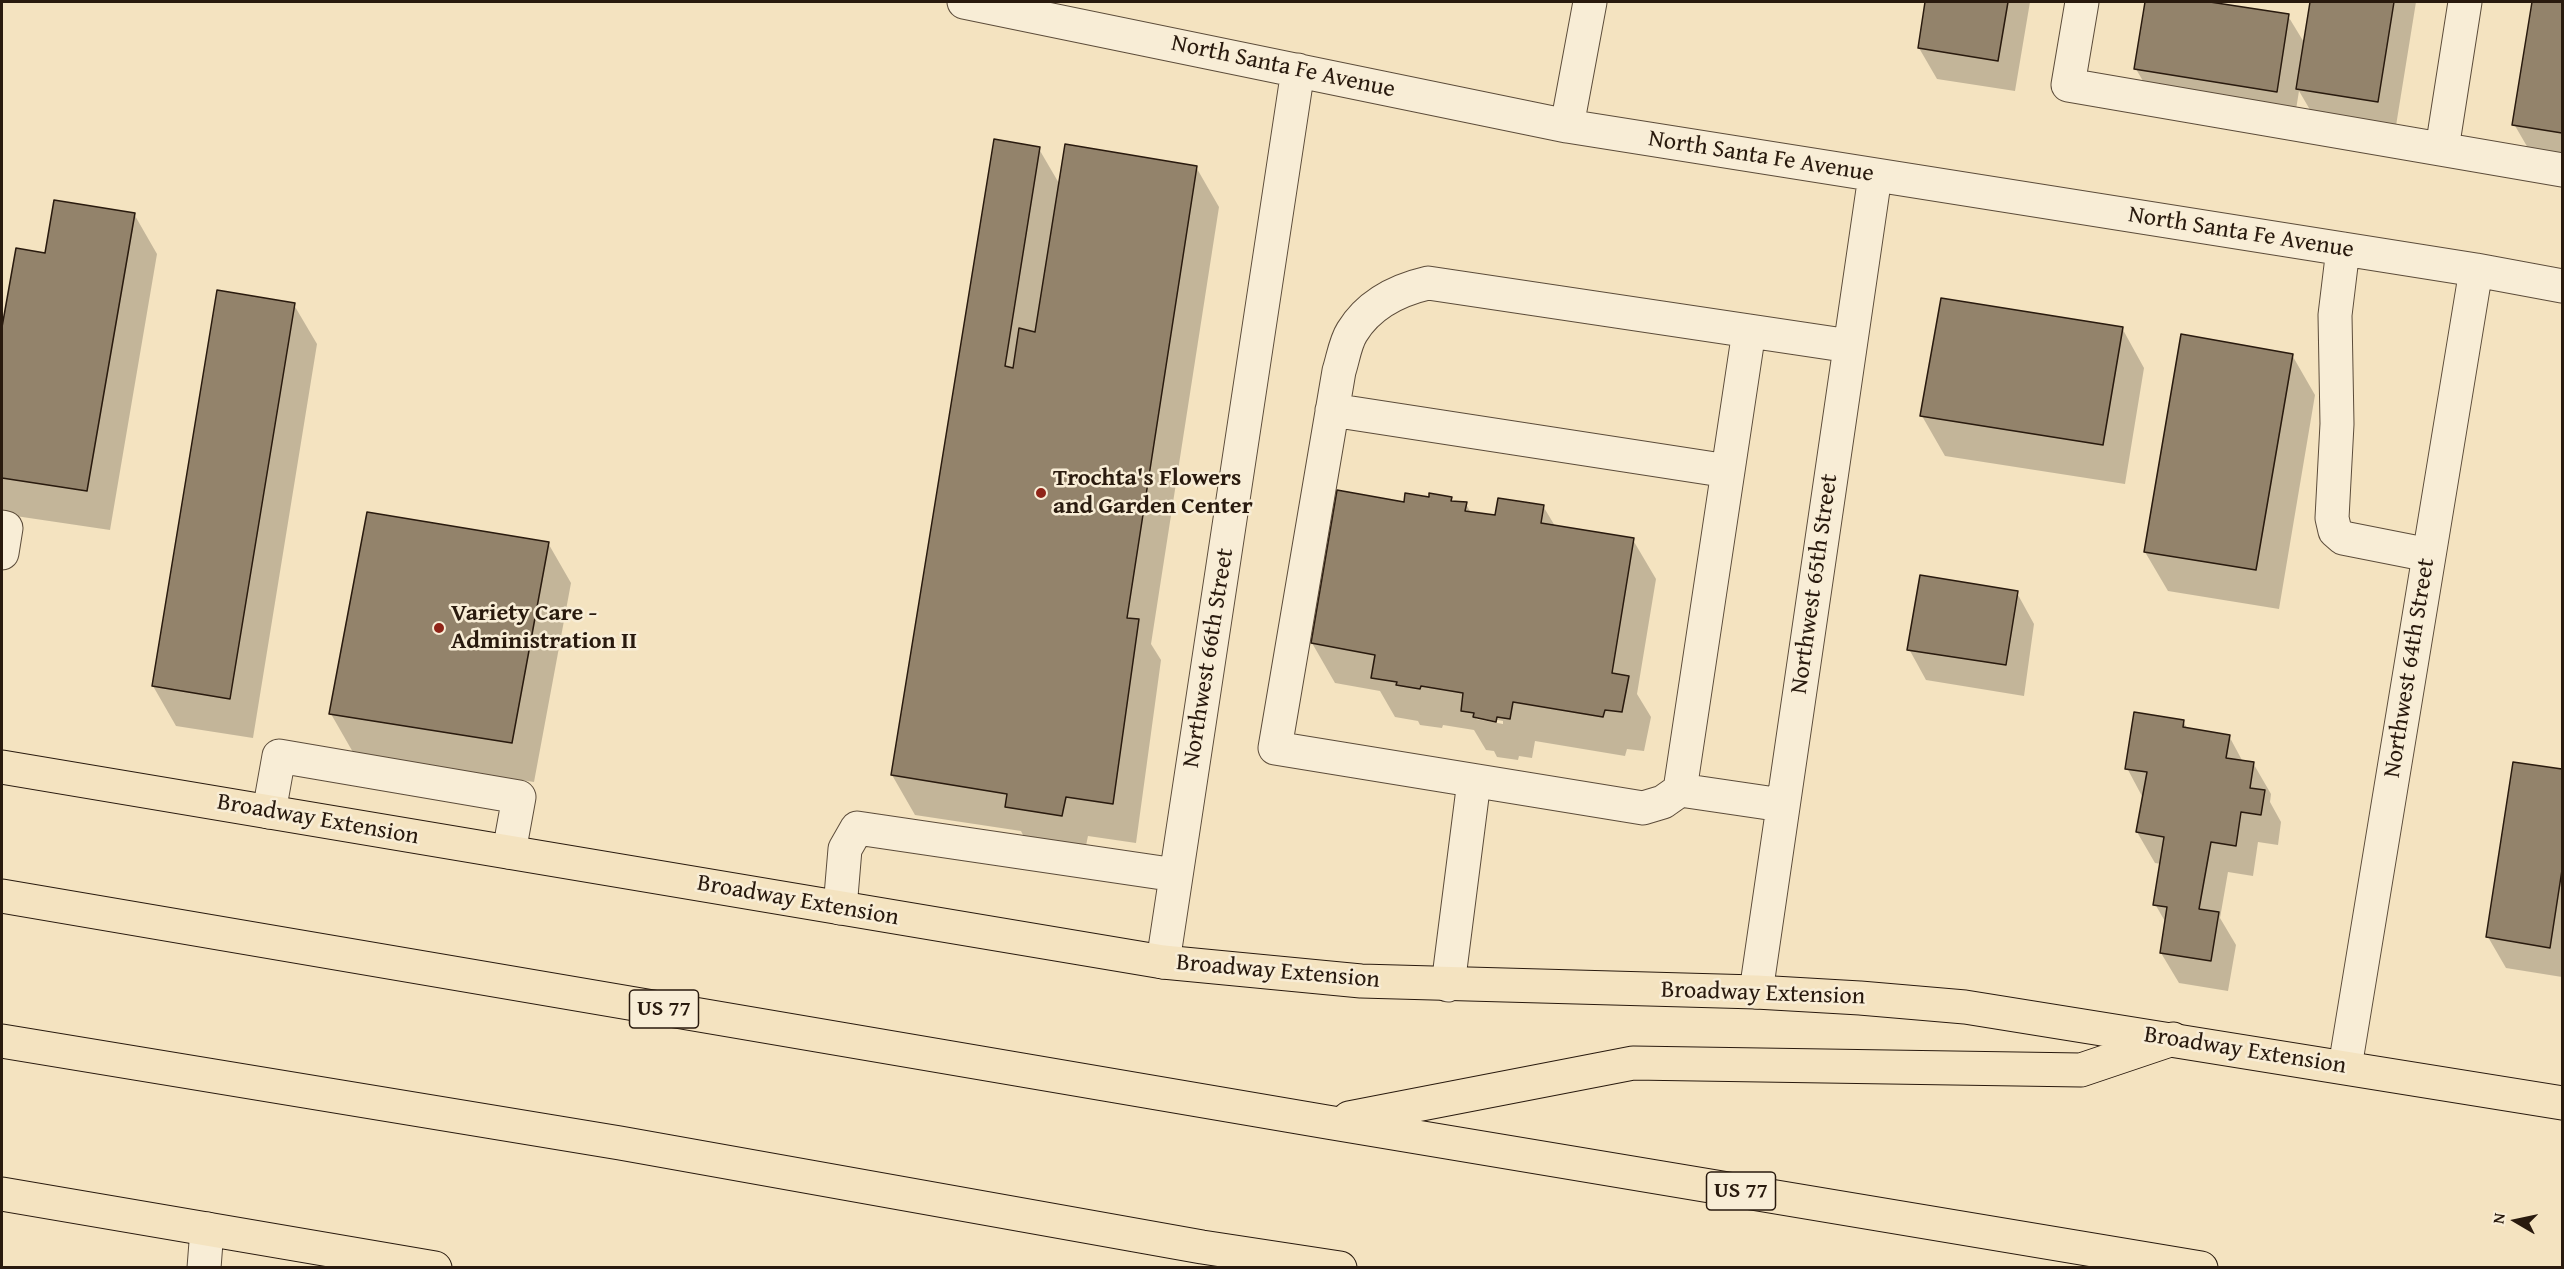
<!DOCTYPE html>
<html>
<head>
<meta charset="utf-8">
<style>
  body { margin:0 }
  #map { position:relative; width:2564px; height:1269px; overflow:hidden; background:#f4e3c0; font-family:"Gentium Book Plus",serif }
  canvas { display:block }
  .frame { position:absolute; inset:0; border:3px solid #291a0e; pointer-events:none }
  .north { position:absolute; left:2486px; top:1191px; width:60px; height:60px; -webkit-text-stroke:4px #f8edd6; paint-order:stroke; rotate:279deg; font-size:16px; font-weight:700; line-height:24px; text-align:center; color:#291a0e }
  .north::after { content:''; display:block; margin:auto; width:21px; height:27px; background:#291a0e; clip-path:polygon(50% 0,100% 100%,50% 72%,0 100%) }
</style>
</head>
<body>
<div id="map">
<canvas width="2564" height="1269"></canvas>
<div class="frame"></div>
<div class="north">N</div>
</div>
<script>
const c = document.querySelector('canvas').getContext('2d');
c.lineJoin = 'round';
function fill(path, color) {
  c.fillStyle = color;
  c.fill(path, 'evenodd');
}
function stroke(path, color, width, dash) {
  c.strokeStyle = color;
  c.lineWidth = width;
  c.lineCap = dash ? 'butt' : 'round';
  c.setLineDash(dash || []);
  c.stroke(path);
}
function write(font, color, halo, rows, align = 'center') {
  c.font = font + ' "Gentium Book Plus",serif';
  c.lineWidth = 5;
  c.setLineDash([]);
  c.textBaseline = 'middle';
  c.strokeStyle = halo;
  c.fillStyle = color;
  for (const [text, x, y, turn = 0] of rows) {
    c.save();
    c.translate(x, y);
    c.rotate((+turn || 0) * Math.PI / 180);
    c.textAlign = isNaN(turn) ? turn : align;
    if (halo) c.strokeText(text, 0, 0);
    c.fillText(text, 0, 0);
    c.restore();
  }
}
fill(new Path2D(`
  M 1927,2 L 2030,2 L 2015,91 L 1937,79 L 1919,48 Z
  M 2147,2 L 2200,2 L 2288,16 L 2305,44 L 2312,2 L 2416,2 L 2395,132 L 2316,120 L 2299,91 L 2294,122 L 2154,100 L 2136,69 Z
  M 2533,2 L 2562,2 L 2562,160 L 2532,155 L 2514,124 Z
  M 1039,149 L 1060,185 L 1196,167 L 1219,207 L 1151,644 L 1161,660 L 1136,843 L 1088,836 L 1084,855 L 1029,847 L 1021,831 L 915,815 L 892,775 Z
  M 134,214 L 157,254 L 110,530 L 2,514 L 2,335 L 17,249 L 46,255 Z
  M 294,305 L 317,344 L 253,738 L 176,726 L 153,686 Z
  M 2122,328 L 2144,368 L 2125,484 L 1945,456 L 1922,416 Z
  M 2292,355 L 2315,395 L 2279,609 L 2168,591 L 2145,552 Z
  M 1451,498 L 1453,502 L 1466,504 L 1471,513 L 1496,517 L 1543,506 L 1555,526 L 1633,540 L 1656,579 L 1637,694 L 1651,717 L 1644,751 L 1627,749 L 1625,756 L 1535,741 L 1532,758 L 1519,756 L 1518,760 L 1497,757 L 1494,751 L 1486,750 L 1474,730 L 1443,725 L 1442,728 L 1420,725 L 1418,721 L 1395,717 L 1380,691 L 1335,683 L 1312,643 L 1405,504 L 1430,499 ZM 1476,716 L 1503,721 L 1503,724 L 1476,719 Z
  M 548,543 L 571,583 L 534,782 L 354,754 L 331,714 Z
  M 2017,593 L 2034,624 L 2024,696 L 1926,680 L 1909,649 Z
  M 2183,721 L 2188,730 L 2229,736 L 2243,762 L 2253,763 L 2271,794 L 2270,802 L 2281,822 L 2278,845 L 2258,842 L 2253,876 L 2228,872 L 2220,918 L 2236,945 L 2228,991 L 2179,983 L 2161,953 L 2166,923 L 2155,904 L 2161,864 L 2155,863 L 2137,832 L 2143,798 L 2127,768 Z
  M 2514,764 L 2562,771 L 2562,977 L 2506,968 L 2488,937 Z`), '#0003');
const building = new Path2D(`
  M 1925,2 L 2008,2 L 1998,61 L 1918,48 Z
  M 2145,2 L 2210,2 L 2289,14 L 2277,92 L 2134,69 Z
  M 2310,2 L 2394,2 L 2378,102 L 2296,89 Z
  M 2532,2 L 2562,2 L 2562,133 L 2512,125 Z
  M 994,139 L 1040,147 L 1005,366 L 1013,368 L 1019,328 L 1035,332 L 1065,144 L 1197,166 L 1127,618 L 1139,619 L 1113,804 L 1066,797 L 1062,816 L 1005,807 L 1007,794 L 891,775 Z
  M 54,200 L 135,213 L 87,491 L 2,478 L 2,327 L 16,248 L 45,253 Z
  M 217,290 L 295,303 L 230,699 L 152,686 Z
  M 1941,298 L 2123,327 L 2103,445 L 1920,416 Z
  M 2181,334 L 2293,354 L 2256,570 L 2144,552 Z
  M 1337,490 L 1404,502 L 1405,493 L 1429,497 L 1429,493 L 1452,497 L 1451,501 L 1467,502 L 1465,511 L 1495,515 L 1498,498 L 1544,505 L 1541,523 L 1634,538 L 1612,673 L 1629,676 L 1622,712 L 1605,710 L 1603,717 L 1513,702 L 1510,719 L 1497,717 L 1496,722 L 1473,717 L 1474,713 L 1461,711 L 1463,693 L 1421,686 L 1420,689 L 1396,685 L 1397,682 L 1371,678 L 1375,655 L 1311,643 Z
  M 367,512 L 549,542 L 512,743 L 329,714 Z
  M 1920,575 L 2018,591 L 2006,665 L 1907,650 Z
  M 2134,712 L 2184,720 L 2183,727 L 2230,735 L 2226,758 L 2254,762 L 2250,788 L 2265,790 L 2261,815 L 2241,812 L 2236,846 L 2211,842 L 2199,909 L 2219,912 L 2211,961 L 2160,953 L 2167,907 L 2153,905 L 2164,837 L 2136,832 L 2147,772 L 2125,769 Z
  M 2513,762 L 2562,769 L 2562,870 L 2550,948 L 2486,937 Z`);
fill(building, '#93836b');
stroke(building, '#291a0e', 1.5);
const minor = new Path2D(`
  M 964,2 L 1567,126 L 2476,270 L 2562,286
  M 2082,2 L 2068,85 L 2562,170
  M 1567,126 L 1590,2
  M 2442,149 L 2465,2
  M 2343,249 L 2335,315 L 2337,424 L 2332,518 L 2335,531 L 2343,538 L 2429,555
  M 1749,331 L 1680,790 L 1663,802 L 1643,808 L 1275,748 L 1339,371 C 1343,359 1345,343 1352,332 C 1369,304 1398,290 1428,283 L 1850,346
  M 1332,410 L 1728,471
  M 2,527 L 6,528 L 2,553
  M 1680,790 L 1782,805
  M 269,812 L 279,756 L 519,797 L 509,852
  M 840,908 L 845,849 L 857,828 L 1176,875
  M 1163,962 L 1298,70
  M 1448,985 L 1474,781
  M 1756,992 L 1875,176
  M 2345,1067 L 2476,270
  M 204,1268 L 207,1229`);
const major = new Path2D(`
  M 2,767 L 1163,962 L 1361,981 L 1756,992 L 1860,998 L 1965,1007 L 2562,1103
  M 2,1194 L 435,1268`);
const highway = new Path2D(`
  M 2,896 L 1327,1122 L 2201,1268
  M 2,1041 L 620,1143 L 1202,1247 L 1340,1268
  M 1349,1118 L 1633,1063 L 2081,1070 L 2173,1039`);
stroke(minor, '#5c4c3a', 35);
stroke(major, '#291a0e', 35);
stroke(highway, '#291a0e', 35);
stroke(minor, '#f8edd6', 33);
stroke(major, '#f4e3c0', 33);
stroke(highway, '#f4e3c0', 33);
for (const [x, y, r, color] of [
  [1041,493,6,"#8f2418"],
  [439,628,6,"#8f2418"]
]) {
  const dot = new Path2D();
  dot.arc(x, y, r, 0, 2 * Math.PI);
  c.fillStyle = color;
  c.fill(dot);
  stroke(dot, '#f8edd6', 2);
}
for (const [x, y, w] of [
  [664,1009,69],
  [1741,1191,69]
]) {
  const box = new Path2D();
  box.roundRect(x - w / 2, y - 19, w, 38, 4.5);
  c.fillStyle = '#f8edd6';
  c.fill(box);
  stroke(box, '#291a0e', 1.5);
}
write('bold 22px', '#291a0e', null, [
  ["US 77",664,1009],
  ["US 77",1741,1191]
]);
write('24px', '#291a0e', '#f8edd6', [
  ["North Santa Fe Avenue",1283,67,12],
  ["North Santa Fe Avenue",1761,157,9],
  ["North Santa Fe Avenue",2241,233,9],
  ["Northwest 65th Street",1815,584,-82],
  ["Northwest 66th Street",1209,658,-81],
  ["Northwest 64th Street",2410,668,-81],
  ["Broadway Extension",318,820,10],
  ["Broadway Extension",798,901,10],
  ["Broadway Extension",1278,972,5],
  ["Broadway Extension",1763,994,2],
  ["Broadway Extension",2245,1051,9]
]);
write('bold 24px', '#291a0e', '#f8edd6', [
  ["Trochta's Flowers",1053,479],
  ["and Garden Center",1053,507],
  ["Variety Care -",451,614],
  ["Administration II",451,642]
], 'left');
</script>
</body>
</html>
